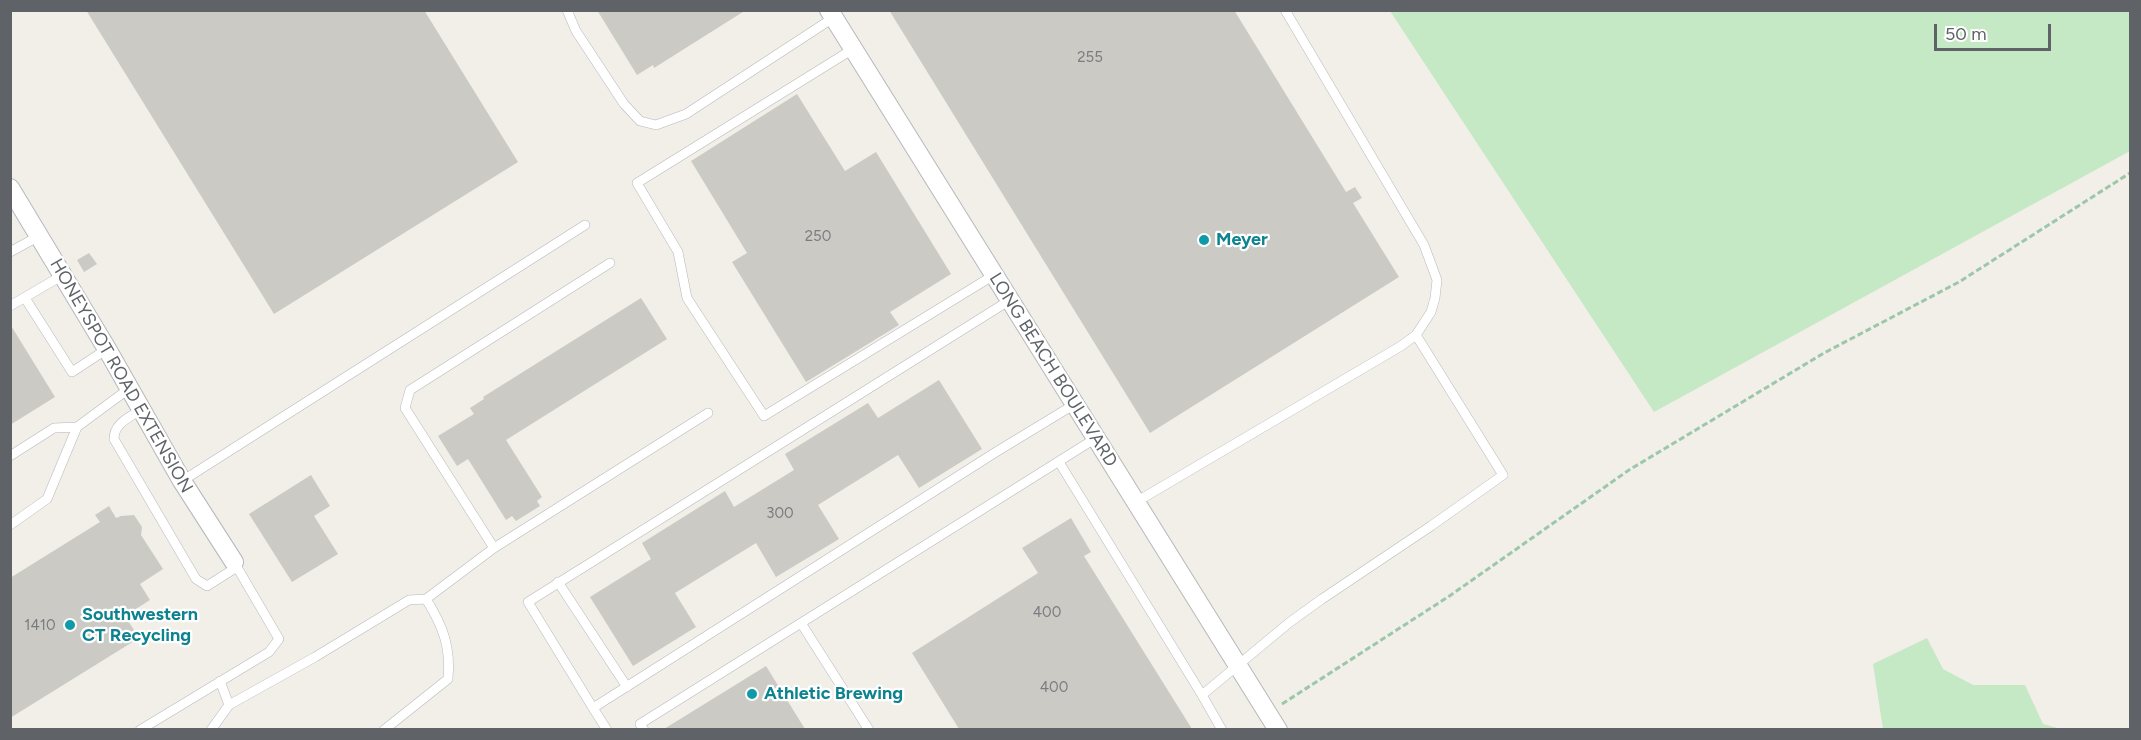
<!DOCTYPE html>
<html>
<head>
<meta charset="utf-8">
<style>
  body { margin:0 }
  #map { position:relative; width:2141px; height:740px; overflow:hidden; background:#f1efe8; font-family:Figtree,sans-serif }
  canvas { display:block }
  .frame { position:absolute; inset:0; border:12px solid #5f6368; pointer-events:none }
  .scale { position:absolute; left:1934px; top:24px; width:117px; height:27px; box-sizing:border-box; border:3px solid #5f6368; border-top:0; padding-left:8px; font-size:18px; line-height:21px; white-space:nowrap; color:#5f6368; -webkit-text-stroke:4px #fff; paint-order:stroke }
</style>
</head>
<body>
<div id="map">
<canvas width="2141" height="740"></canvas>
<div class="frame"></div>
<div class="scale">50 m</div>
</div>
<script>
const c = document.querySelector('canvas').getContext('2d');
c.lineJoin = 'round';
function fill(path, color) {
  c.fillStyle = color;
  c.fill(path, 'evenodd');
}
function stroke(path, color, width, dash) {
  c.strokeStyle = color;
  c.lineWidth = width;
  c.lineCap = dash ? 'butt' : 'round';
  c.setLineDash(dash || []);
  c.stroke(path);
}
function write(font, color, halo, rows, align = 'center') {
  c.font = font + ' Figtree,sans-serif';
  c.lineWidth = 4.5;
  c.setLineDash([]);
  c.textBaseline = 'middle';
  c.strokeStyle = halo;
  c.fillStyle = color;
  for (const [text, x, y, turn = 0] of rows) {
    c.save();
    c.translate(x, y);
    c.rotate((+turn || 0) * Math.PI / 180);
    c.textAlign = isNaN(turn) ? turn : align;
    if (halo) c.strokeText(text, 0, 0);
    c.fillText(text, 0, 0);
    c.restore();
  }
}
fill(new Path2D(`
  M 1390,11 L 2130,11 L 2130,151 L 1654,412 Z
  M 1927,638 L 1943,669 L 1973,685 L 2025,685 L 2043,724 L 2061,729 L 1883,729 L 1873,664 Z`), '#c5e8c5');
fill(new Path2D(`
  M 86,10 L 424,10 L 518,162 L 274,314 Z
  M 597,10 L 746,10 L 654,68 L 653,65 L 637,75 Z
  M 889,10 L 1234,10 L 1346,192 L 1355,187 L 1362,198 L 1353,203 L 1399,277 L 1150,433 Z
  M 797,94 L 845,171 L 876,152 L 951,274 L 890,312 L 899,325 L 806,382 L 732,262 L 747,253 L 691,161 Z
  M 89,253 L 97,264 L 84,272 L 77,260 Z
  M 641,298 L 667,339 L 506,440 L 542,497 L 537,501 L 540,506 L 516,521 L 512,516 L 506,520 L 468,459 L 457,466 L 438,436 L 474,414 L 470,408 L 484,399 L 483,397 Z
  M 10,324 L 55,397 L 10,425 Z
  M 939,380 L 982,449 L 919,488 L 898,455 L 818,505 L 839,539 L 776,577 L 756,543 L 675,593 L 696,627 L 633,666 L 590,597 L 651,559 L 642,543 L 725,491 L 734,507 L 794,470 L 785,454 L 868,403 L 878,418 Z
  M 311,475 L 330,506 L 314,516 L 338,554 L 292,582 L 249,514 Z
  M 109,506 L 116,518 L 121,516 L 134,515 L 142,527 L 141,535 L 163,569 L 140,584 L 150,600 L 125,616 L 139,638 L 10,718 L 10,578 L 100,522 L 95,515 Z
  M 1071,518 L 1091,552 L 1084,556 L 1192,729 L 959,729 L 912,653 L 1038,573 L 1022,548 Z
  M 766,666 L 805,729 L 664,729 Z`), '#cccac5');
const service = new Path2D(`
  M 567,10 L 576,31 L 624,104 L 640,121 L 656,125 L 686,114 L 833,18
  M 853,49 L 637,183 L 678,252 L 687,298 L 764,416 L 994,275
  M 10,252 L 39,236
  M 25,298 L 72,372 L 107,349
  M 1010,300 L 528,602 L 593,708 L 996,452 L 1075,404
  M 10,306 L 63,275
  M 142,409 C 130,417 114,423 114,439 L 196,579 L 207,586 L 237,567
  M 10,456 L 54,428 L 77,427
  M 1059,462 L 1202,695
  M 182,481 L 585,225
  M 1136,502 L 1401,346 L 1416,335 L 1431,312 L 1435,298 L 1437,280 L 1424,245 L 1285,10
  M 10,525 L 47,499 L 77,427 L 130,388
  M 494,548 L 405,408 L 410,390 L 610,263
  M 558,582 L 627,687
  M 229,705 L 315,657 L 409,600 L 426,599
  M 593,708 L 607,730
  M 140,730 L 269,652 L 279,639 L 234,562
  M 211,730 L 229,705 L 220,681
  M 384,730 L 448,679 C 451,647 443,626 426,599 L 494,548 L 708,413
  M 644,730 L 640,724 L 801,623
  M 869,730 L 801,623 L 1096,438
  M 1222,730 L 1202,695 L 1290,622 L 1322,599 L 1431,526 L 1503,475 L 1416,335`);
const minor = new Path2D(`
  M 829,10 L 1278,730
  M 10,188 L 107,349 L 182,481 L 234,562`);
stroke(service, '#b5b8bc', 10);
stroke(minor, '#b5b8bc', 20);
stroke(new Path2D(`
  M 1282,704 L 1448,597 L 1629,470 L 1824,353 L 1959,282 L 2130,173`), '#9cc7a9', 3, [6, 3]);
stroke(service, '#fff', 9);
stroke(minor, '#fff', 18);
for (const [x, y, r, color] of [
  [1204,240,6,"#0f9aa8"],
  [70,625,6,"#0f9aa8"],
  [752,694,6,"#0f9aa8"]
]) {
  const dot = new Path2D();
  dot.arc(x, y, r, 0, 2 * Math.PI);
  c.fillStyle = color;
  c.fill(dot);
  stroke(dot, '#fff', 2);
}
write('15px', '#7a7d7f', null, [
  ["255",1090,58],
  ["250",818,237],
  ["300",780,514],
  ["400",1047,613],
  ["1410",40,626],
  ["400",1054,688]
]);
write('bold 18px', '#0d838f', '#fff', [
  ["Meyer",1216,240],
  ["Southwestern",82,615],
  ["CT Recycling",82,636],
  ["Athletic Brewing",764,694]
], 'left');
write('18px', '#5f6368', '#fff', [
  ["LONG BEACH BOULEVARD",1053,370,58],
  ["HONEYSPOT ROAD EXTENSION",121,376,60]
]);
</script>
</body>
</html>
